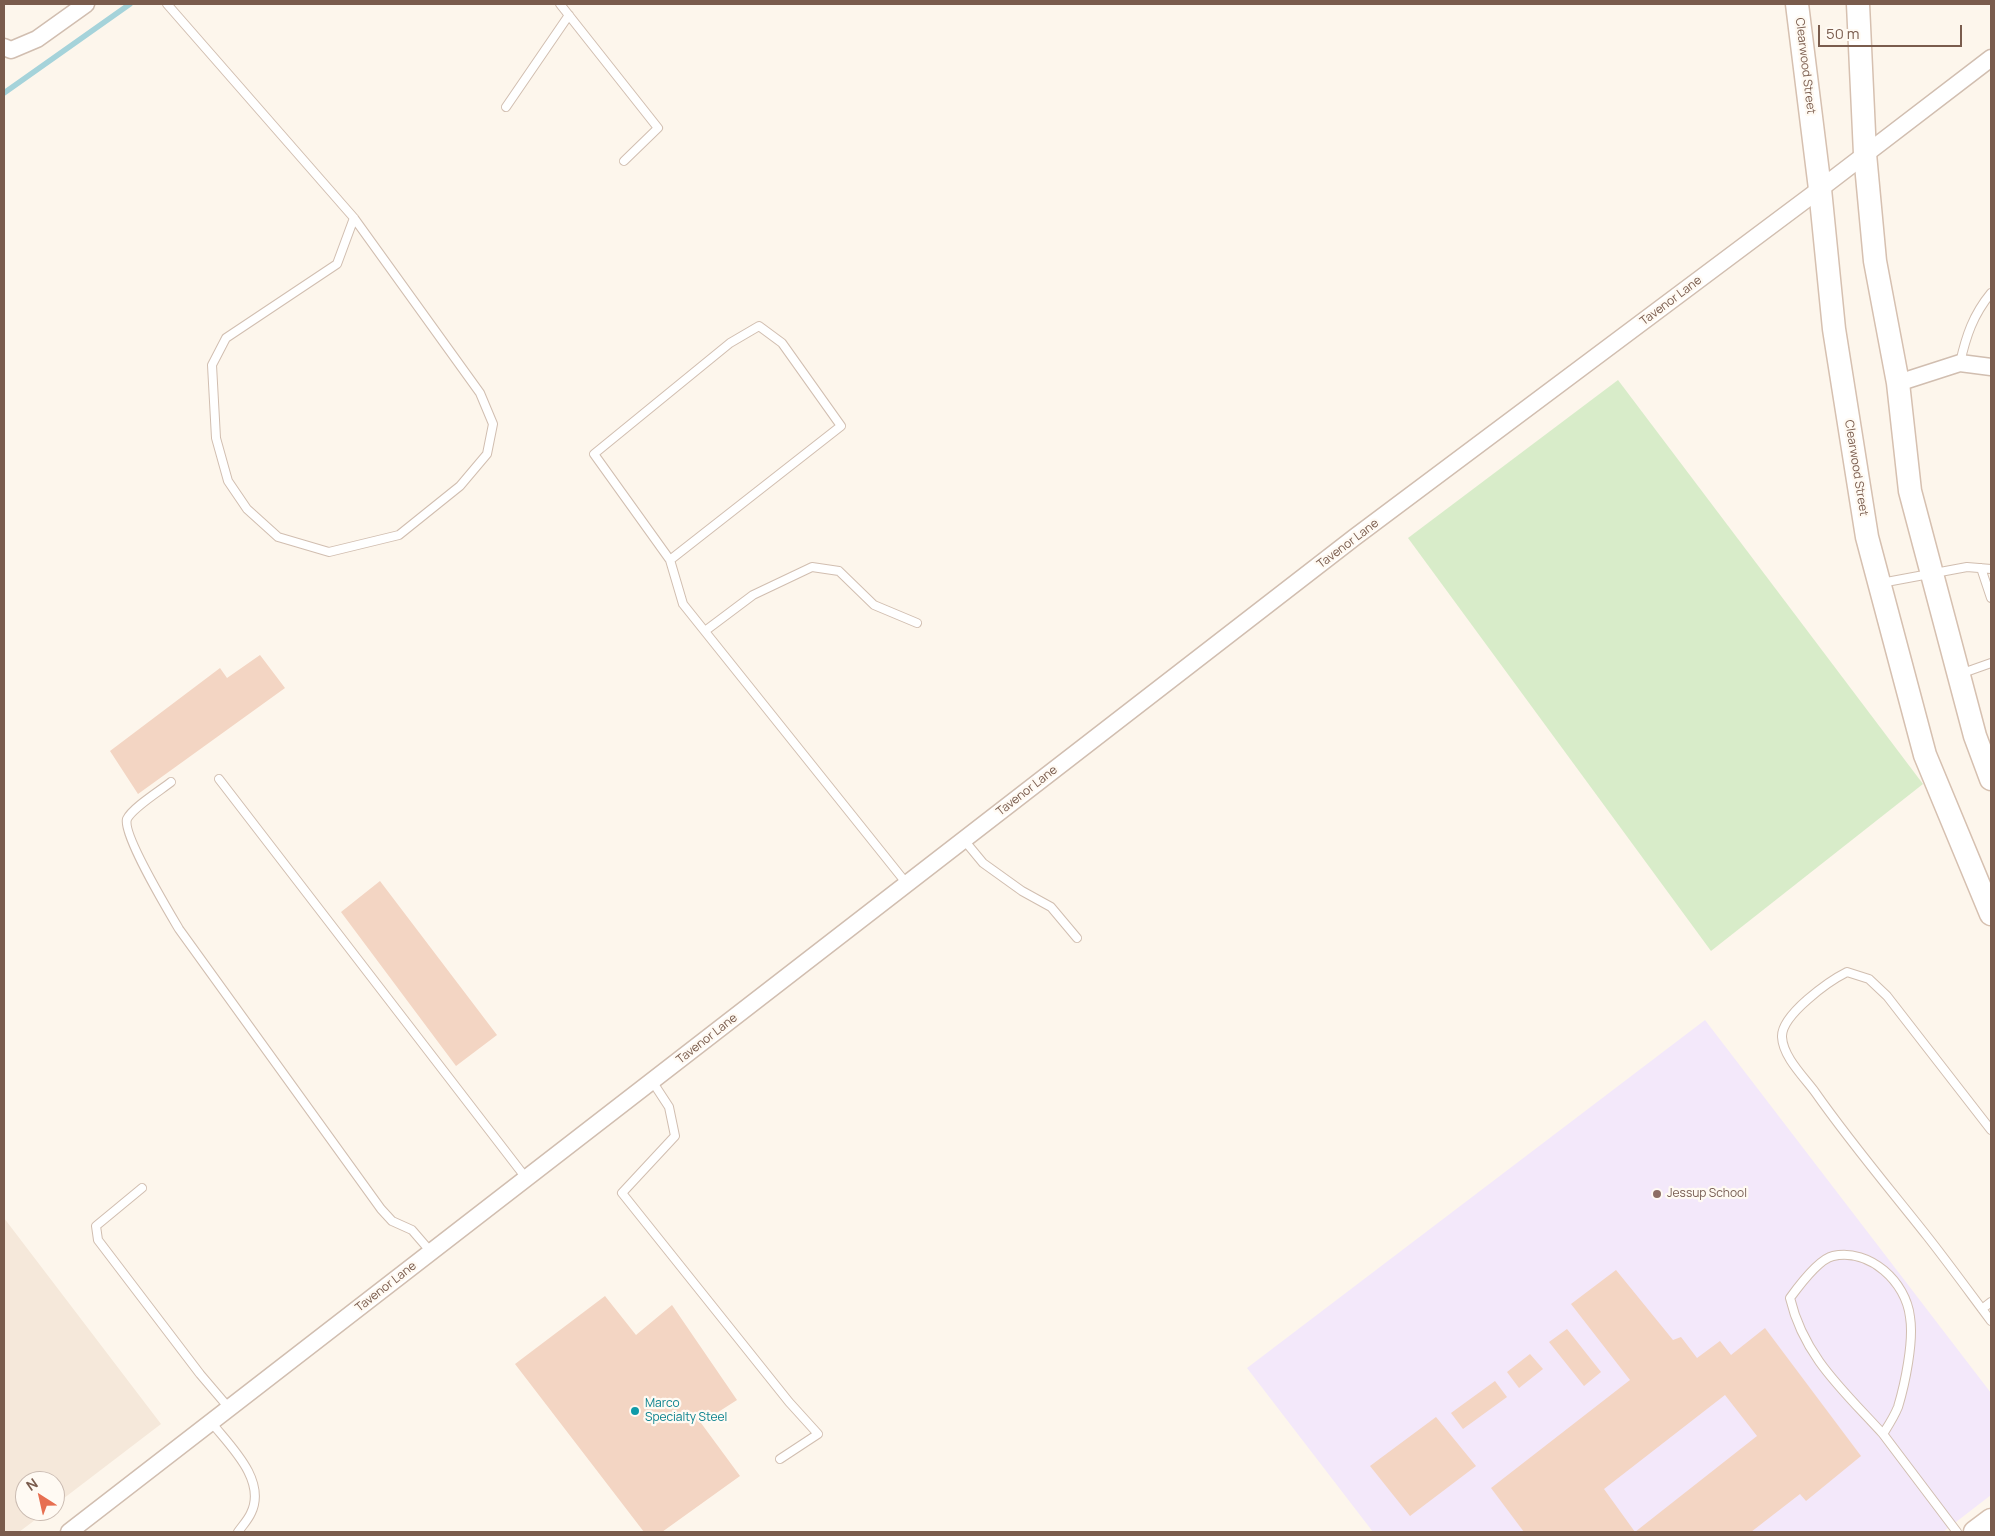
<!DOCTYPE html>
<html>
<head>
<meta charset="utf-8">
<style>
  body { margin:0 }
  #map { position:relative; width:1995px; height:1536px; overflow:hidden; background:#fdf6ec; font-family:Manrope,sans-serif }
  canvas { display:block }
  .frame { position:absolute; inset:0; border:5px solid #7a5c4d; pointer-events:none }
  .north { position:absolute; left:15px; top:1471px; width:50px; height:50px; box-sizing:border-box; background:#fffaf3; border:1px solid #cabbb1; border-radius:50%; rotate:325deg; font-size:14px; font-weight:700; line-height:20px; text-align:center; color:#7a5c4d }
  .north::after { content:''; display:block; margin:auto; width:18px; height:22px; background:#e76f51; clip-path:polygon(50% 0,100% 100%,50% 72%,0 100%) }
  .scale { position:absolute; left:1818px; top:25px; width:144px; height:22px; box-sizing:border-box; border:2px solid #7a5c4d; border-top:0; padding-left:6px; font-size:15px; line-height:18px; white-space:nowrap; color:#7a5c4d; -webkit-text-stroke:4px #fffaf3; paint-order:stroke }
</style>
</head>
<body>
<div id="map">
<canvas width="1995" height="1536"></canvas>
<div class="frame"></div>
<div class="north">N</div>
<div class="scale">50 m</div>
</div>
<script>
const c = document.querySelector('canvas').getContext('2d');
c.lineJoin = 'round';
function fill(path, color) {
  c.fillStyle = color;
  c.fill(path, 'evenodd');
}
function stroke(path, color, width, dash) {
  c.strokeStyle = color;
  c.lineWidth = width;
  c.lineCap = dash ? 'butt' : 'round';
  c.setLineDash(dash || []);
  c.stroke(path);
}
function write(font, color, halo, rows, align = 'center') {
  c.font = font + ' Manrope,sans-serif';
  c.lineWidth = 4.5;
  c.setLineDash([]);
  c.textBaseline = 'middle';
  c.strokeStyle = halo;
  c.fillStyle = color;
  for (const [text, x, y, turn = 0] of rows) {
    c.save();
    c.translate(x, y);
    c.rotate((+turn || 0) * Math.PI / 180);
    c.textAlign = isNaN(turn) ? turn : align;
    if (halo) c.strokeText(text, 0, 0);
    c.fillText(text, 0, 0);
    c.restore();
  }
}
fill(new Path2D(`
  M 4,1218 L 161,1424 L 55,1505 L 55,1481 L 25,1481 L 25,1511 L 47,1511 L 19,1532 L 4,1532 Z`), '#f5e8da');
fill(new Path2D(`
  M 1705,1020 L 1991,1393 L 1991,1495 L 1943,1532 L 1373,1532 L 1247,1368 Z`), '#f3e8fa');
fill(new Path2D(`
  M 1618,380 L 1923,784 L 1711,951 L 1408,538 Z`), '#d8ecc9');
stroke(new Path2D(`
  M 4,93 L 130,4`), '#a5d3da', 5.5);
fill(new Path2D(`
  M 260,655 L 285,688 L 138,794 L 110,751 L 220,668 L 227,678 Z
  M 380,881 L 497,1035 L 456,1066 L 341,912 Z
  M 1616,1270 L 1673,1340 L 1681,1337 L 1697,1358 L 1720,1341 L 1731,1355 L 1765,1328 L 1861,1456 L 1806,1501 L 1800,1494 L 1751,1532 L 1524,1532 L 1491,1488 L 1630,1380 L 1571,1304 ZM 1725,1395 L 1757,1436 L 1635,1532 L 1604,1489 Z
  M 605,1296 L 636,1335 L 672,1305 L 737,1400 L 701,1423 L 740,1476 L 662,1532 L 644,1532 L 515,1364 Z
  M 1567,1329 L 1601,1372 L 1584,1386 L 1549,1342 Z
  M 1530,1354 L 1543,1369 L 1519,1388 L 1507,1372 Z
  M 1495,1381 L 1507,1397 L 1463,1429 L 1451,1413 Z
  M 1436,1417 L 1476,1466 L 1410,1516 L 1370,1466 Z`), '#f3d5c3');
const lane = new Path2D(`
  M 167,4 L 354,218 L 480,393 L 493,424 L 487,454 L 460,486 L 399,535 L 329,552 L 278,537 L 247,509 L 228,481 L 216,438 L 212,365 L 226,338 L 337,264 L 354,218
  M 560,4 L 658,128 L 624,161
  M 506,107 L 569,15
  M 1960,363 C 1966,336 1973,315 1991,293
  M 670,560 L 841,426 L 782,343 L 759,326 L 730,343 L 594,454 L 670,560 L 683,604 L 907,884
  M 1981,568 L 1991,598
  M 1881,583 L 1967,567 L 1991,569
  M 705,631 L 753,595 L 812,567 L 839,571 L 874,605 L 917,623
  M 1960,674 L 1991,663
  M 219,779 L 526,1178
  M 171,782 C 161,790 132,808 127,819 C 122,834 169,912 179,929 L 381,1209 L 392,1221 L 412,1230 L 431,1252
  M 964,840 L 983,863 L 1022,891 L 1051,907 L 1077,938
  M 652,1081 L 669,1107 L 675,1136 L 622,1193 L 789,1402 L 818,1434 L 780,1459
  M 1991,1130 L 1887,996 L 1869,979 L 1847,972 C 1829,981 1781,1015 1782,1037 C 1783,1057 1804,1077 1815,1092 C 1850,1142 1889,1188 1927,1236 C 1949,1264 1970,1293 1991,1321
  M 142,1188 L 96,1226 L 98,1240 L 200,1374 L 229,1408
  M 1982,1309 L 1991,1302
  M 211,1422 C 230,1446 267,1480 251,1513 C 248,1520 242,1526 238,1532
  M 1883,1434 C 1844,1391 1804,1357 1790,1298 C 1798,1287 1819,1259 1833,1256 C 1870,1248 1906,1282 1910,1317 C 1914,1341 1905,1384 1898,1407 C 1894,1417 1888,1426 1883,1434 L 1957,1532`);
const street = new Path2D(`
  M 4,47 L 11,50 L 37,39 L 86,4
  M 1898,383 L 1960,363 L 1991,367
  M 69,1532 L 1355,537 L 1820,189 L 1991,58`);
const secondary = new Path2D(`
  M 1797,4 L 1820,189 L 1834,329 L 1867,537 L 1925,755 L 1991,914
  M 1858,4 L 1865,154 L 1875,261 L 1898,383 L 1910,491 L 1975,736 L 1991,779
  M 1975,1532 L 1991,1520`);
stroke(lane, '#d1beb0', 10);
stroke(street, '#d1beb0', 19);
stroke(secondary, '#d6c0b0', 25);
stroke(lane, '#fff', 8);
stroke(street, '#fff', 16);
stroke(secondary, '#fff', 22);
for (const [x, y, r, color] of [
  [1657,1194,5,"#8d6e63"],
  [635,1411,5,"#0f9aa8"]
]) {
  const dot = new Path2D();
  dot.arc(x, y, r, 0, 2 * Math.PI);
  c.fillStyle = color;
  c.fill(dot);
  stroke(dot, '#fffaf3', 2);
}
write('12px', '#7a5c4d', '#fffaf3', [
  ["Clearwood Street",1805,66,83],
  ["Tavenor Lane",1671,301,-37],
  ["Clearwood Street",1856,468,81],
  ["Tavenor Lane",1348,544,-37],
  ["Tavenor Lane",1027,791,-38],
  ["Tavenor Lane",707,1039,-38],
  ["Tavenor Lane",386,1287,-38]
]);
write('12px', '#785e54', '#fffaf3', [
  ["Jessup School",1667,1194]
], 'left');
write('12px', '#0d838f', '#fffaf3', [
  ["Marco",645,1404],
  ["Specialty Steel",645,1418]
], 'left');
</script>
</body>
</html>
